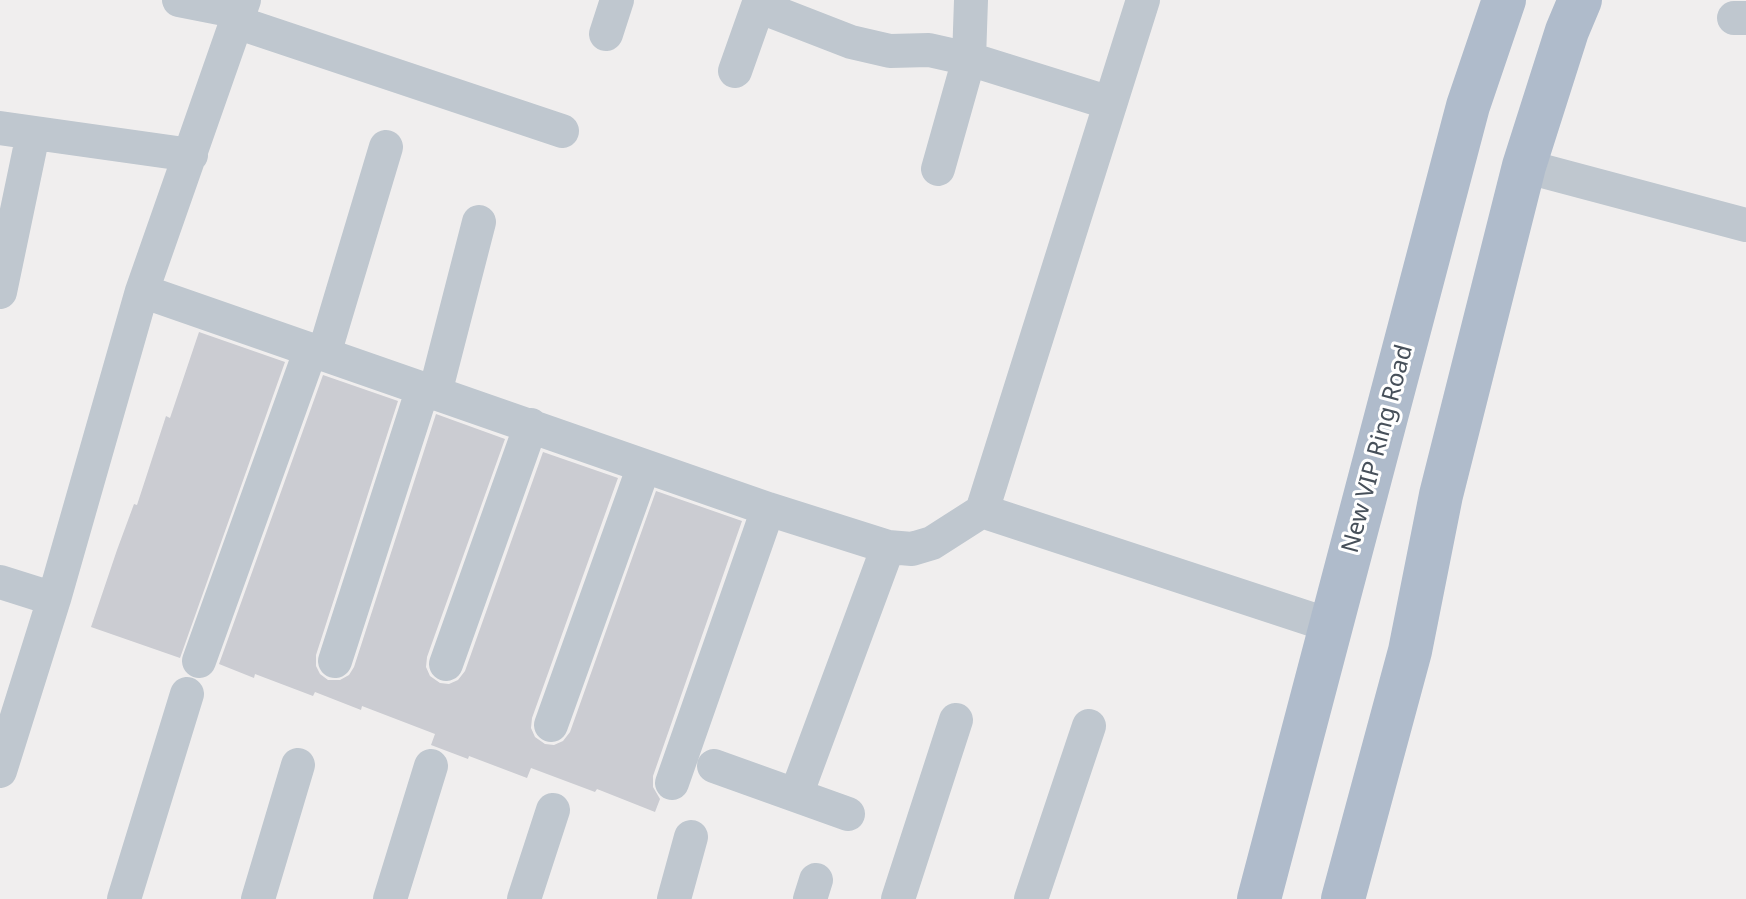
<!DOCTYPE html>
<html>
<head>
<meta charset="utf-8">
<style>
  body { margin:0 }
  canvas { display:block; background:#f0eeee }
</style>
</head>
<body>
<canvas width="1746" height="899"></canvas>
<script>
const c = document.querySelector('canvas').getContext('2d');
c.lineJoin = 'round';
function fill(path, color) {
  c.fillStyle = color;
  c.fill(path, 'evenodd');
}
function stroke(path, color, width, dash) {
  c.strokeStyle = color;
  c.lineWidth = width;
  c.lineCap = dash ? 'butt' : 'round';
  c.setLineDash(dash || []);
  c.stroke(path);
}
function write(font, color, halo, rows, align = 'center') {
  c.font = font + ' "Noto Sans",sans-serif';
  c.lineWidth = 6;
  c.setLineDash([]);
  c.textBaseline = 'middle';
  c.strokeStyle = halo;
  c.fillStyle = color;
  for (const [text, x, y, turn = 0] of rows) {
    c.save();
    c.translate(x, y);
    c.rotate((+turn || 0) * Math.PI / 180);
    c.textAlign = isNaN(turn) ? turn : align;
    if (halo) c.strokeText(text, 0, 0);
    c.fillText(text, 0, 0);
    c.restore();
  }
}
fill(new Path2D(`
  M 199,332 L 285,362 L 180,658 L 91,627 L 117,550 L 134,504 L 137,505 L 166,416 L 170,418 Z
  M 323,375 L 398,401 L 316,655 L 316,666 L 320,674 L 328,680 L 340,680 L 349,675 L 354,667 L 436,414 L 505,439 L 427,657 L 426,667 L 430,676 L 440,683 L 449,684 L 458,680 L 465,671 L 543,452 L 618,478 L 532,718 L 531,728 L 535,737 L 545,744 L 554,745 L 563,741 L 570,732 L 656,491 L 742,521 L 653,776 L 653,787 L 660,799 L 655,812 L 597,789 L 595,792 L 531,768 L 527,778 L 469,756 L 468,759 L 431,745 L 435,734 L 362,706 L 361,710 L 315,692 L 313,696 L 255,674 L 254,678 L 219,664 Z`), '#cbccd2');
stroke(new Path2D(`
  M 179,0 L 240,12
  M 760,0 L 758,6 L 851,42 L 890,51 L 929,50 L 969,59 L 1110,103
  M 1143,0 L 982,511 L 1332,626
  M 1734,18 L 1746,18
  M 236,22 L 562,131
  M 606,34 L 617,0
  M 735,71 L 758,6
  M 0,128 L 191,155
  M 1524,166 L 1746,225
  M 938,169 L 969,59 L 971,0
  M 142,291 L 768,509 L 888,547 L 912,549 L 932,543 L 982,511
  M 0,292 L 33,134
  M 324,354 L 386,147
  M 435,393 L 479,222
  M 0,582 L 54,599
  M 199,661 L 311,349
  M 335,661 L 423,388
  M 446,664 L 531,425
  M 551,725 L 644,466
  M 714,766 L 848,814
  M 0,771 L 54,599 L 142,291 L 244,0
  M 672,783 L 768,509
  M 796,795 L 888,547
  M 124,899 L 187,694
  M 258,899 L 298,765
  M 390,899 L 431,766
  M 524,899 L 553,810
  M 674,899 L 691,837
  M 810,899 L 816,880
  M 898,899 L 956,720
  M 1031,899 L 1089,726`), '#bfc7cf', 34);
stroke(new Path2D(`
  M 1259,899 L 1468,106 L 1504,0
  M 1343,899 L 1410,651 L 1441,495 L 1524,166 L 1567,31 L 1580,0`), '#afbbcb', 44);
write('24px', '#47505a', '#fff', [
  ["New VIP Ring Road",1378,449,-75]
]);
</script>
</body>
</html>
